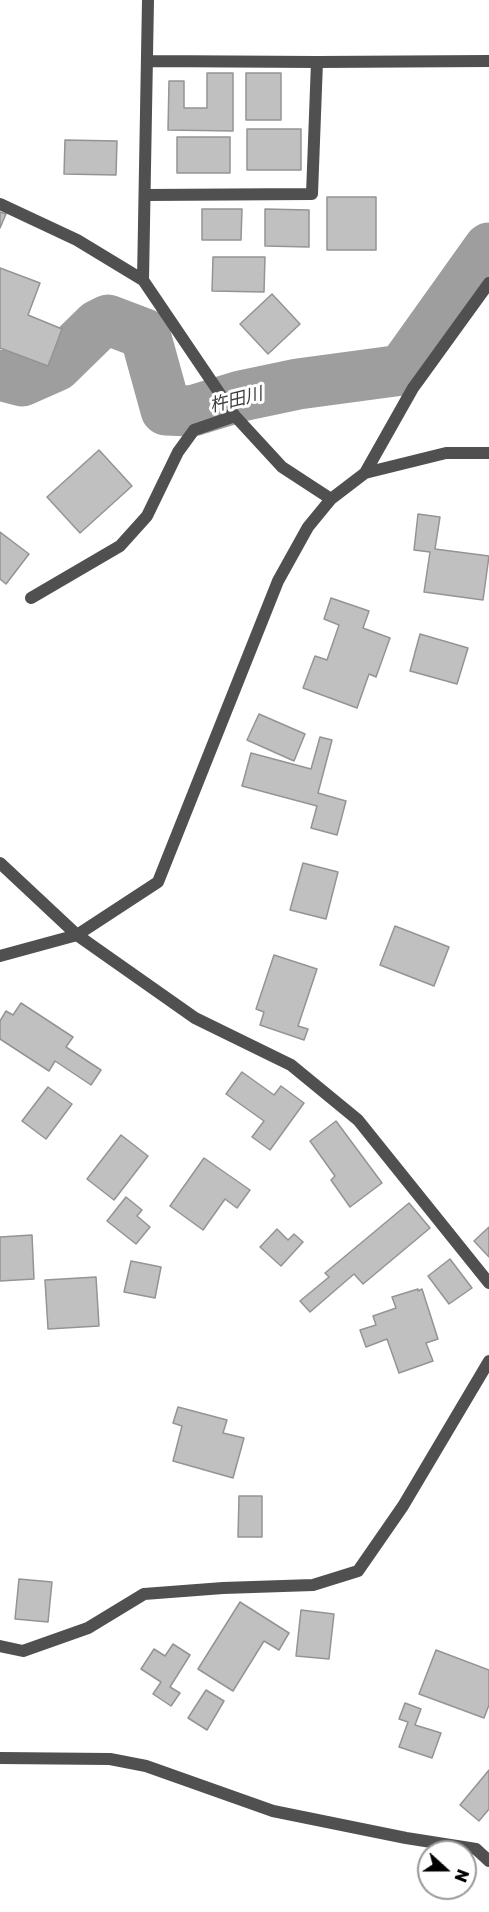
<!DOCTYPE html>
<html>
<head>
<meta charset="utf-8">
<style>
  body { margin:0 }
  #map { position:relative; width:489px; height:1912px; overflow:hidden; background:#fff; font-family:"Golos Text",sans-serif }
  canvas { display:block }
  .north { position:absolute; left:417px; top:1840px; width:60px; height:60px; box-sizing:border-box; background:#fff; border:2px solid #999; border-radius:50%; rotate:111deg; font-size:16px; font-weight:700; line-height:24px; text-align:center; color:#000 }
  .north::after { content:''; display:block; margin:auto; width:21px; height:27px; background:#000; clip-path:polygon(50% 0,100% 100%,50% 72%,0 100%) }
</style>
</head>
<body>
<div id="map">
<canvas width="489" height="1912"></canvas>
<div class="north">N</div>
</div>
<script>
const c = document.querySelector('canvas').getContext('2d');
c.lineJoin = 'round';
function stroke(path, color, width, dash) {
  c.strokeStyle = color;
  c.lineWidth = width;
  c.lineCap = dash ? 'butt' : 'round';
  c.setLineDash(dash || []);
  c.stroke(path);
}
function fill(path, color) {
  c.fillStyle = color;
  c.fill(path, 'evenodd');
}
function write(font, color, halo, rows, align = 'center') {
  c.font = font + ' "Golos Text","Noto Sans JP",sans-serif';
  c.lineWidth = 6;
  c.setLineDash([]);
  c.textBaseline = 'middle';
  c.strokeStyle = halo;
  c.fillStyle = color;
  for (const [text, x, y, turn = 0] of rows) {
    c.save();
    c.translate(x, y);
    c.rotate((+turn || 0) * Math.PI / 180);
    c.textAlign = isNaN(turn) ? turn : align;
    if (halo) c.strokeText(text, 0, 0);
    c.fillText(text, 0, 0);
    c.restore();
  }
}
stroke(new Path2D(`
  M 0,375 L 22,381 L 56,366 L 98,325 L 108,320 L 145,334 L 166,410 L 192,411 L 241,396 L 298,384 L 402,370 L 489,248`), '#9e9e9e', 51);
const building = new Path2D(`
  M 207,73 L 233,73 L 233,131 L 168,130 L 169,81 L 184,81 L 184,108 L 207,108 Z
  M 246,73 L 281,73 L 281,120 L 246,120 Z
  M 247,129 L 301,129 L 301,170 L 247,170 Z
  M 177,137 L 230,137 L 230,173 L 177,173 Z
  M 65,140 L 117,141 L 116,175 L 64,174 Z
  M 327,197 L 376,197 L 376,250 L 327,250 Z
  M 202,209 L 242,209 L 241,240 L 202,240 Z
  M 265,209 L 309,210 L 309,247 L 265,246 Z
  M 0,212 L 6,214 L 0,228 Z
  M 213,257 L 265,257 L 264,292 L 212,291 Z
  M 0,268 L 40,283 L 28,315 L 62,329 L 48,366 L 0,348 Z
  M 272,294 L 300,324 L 268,354 L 240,324 Z
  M 99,450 L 132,486 L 80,533 L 47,497 Z
  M 418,514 L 440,517 L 435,549 L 489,556 L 483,600 L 424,592 L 430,552 L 414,550 Z
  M 0,532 L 29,554 L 6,584 L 0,579 Z
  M 331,598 L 369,611 L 363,628 L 390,638 L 376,677 L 369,674 L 357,708 L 303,688 L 315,656 L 327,660 L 339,625 L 324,619 Z
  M 420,634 L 468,648 L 457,684 L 410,671 Z
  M 259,714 L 305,734 L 294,761 L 247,740 Z
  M 320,737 L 332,740 L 318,793 L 346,801 L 337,835 L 311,828 L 317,806 L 242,786 L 251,753 L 311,769 Z
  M 303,863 L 338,872 L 326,919 L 290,910 Z
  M 395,926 L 449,947 L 434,986 L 380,965 Z
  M 274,955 L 317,969 L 298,1026 L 308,1029 L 304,1040 L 260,1025 L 264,1012 L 256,1009 Z
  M 21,1003 L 73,1037 L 66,1047 L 101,1070 L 91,1085 L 55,1061 L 49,1071 L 0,1039 L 0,1021 L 6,1011 L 13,1015 Z
  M 242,1072 L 274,1095 L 281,1086 L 304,1103 L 270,1150 L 252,1137 L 264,1121 L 226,1094 Z
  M 48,1087 L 72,1104 L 46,1139 L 22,1121 Z
  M 336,1121 L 382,1183 L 350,1207 L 331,1180 L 335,1176 L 310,1141 Z
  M 121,1135 L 148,1156 L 114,1200 L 87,1179 Z
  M 204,1158 L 250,1190 L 237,1208 L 225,1199 L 203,1230 L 170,1206 Z
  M 126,1197 L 142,1210 L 137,1216 L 150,1227 L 136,1244 L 107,1221 Z
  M 409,1203 L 430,1228 L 363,1284 L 354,1274 L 310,1312 L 300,1301 L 329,1277 L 325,1273 Z
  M 489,1227 L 489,1257 L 474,1241 Z
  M 277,1229 L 288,1240 L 294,1234 L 303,1242 L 281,1266 L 260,1247 Z
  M 32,1235 L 34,1279 L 0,1281 L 0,1237 Z
  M 450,1259 L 472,1288 L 449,1304 L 428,1276 Z
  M 131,1261 L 161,1267 L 155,1298 L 124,1292 Z
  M 96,1277 L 99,1326 L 48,1329 L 45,1280 Z
  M 418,1289 L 418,1291 L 422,1289 L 438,1339 L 426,1343 L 433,1361 L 399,1373 L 387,1339 L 366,1347 L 360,1330 L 376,1325 L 373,1316 L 396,1308 L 392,1297 Z
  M 178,1407 L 227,1420 L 223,1433 L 244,1438 L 233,1478 L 173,1461 L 182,1426 L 173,1423 Z
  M 239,1496 L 262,1496 L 262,1537 L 238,1537 Z
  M 19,1579 L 52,1582 L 48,1622 L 15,1619 Z
  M 240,1602 L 289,1633 L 279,1650 L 264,1641 L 233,1691 L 198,1669 Z
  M 301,1610 L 334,1614 L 329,1659 L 296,1656 Z
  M 173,1644 L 190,1655 L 170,1687 L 180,1693 L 171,1706 L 153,1694 L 161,1682 L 141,1669 L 154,1649 L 165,1656 Z
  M 436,1650 L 489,1670 L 489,1705 L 484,1718 L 419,1694 Z
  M 206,1690 L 224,1701 L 207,1730 L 188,1718 Z
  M 405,1703 L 421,1709 L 415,1725 L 441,1733 L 432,1758 L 399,1747 L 408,1722 L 399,1719 Z
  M 489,1770 L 489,1809 L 479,1821 L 460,1805 Z`);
fill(building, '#c0c0c0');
stroke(building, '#949494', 1.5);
stroke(new Path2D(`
  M 317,62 L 489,61
  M 145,195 L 312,194 L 317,62 L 147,61
  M 0,204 L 77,240 L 143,280 L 235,416 L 282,467 L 331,499
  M 143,280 L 148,0
  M 365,473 L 413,388 L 489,283
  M 31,598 L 120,546 L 147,516 L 178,452 L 194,430 L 235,416
  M 0,863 L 77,935 L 195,1018 L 291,1065 L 358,1120 L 489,1283
  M 0,956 L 77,935 L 158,882 L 278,581 L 308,527 L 331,499 L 365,473 L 446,453 L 489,453
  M 0,1646 L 23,1651 L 88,1628 L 144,1594 L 223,1588 L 313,1585 L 358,1571 L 403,1506 L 489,1361
  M 0,1758 L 110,1759 L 146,1766 L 273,1811 L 406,1838 L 476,1849 L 489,1861`), '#505050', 12);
write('italic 18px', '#3f3f3f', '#fff', [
  ["杵田川",236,400,-14]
]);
</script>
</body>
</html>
